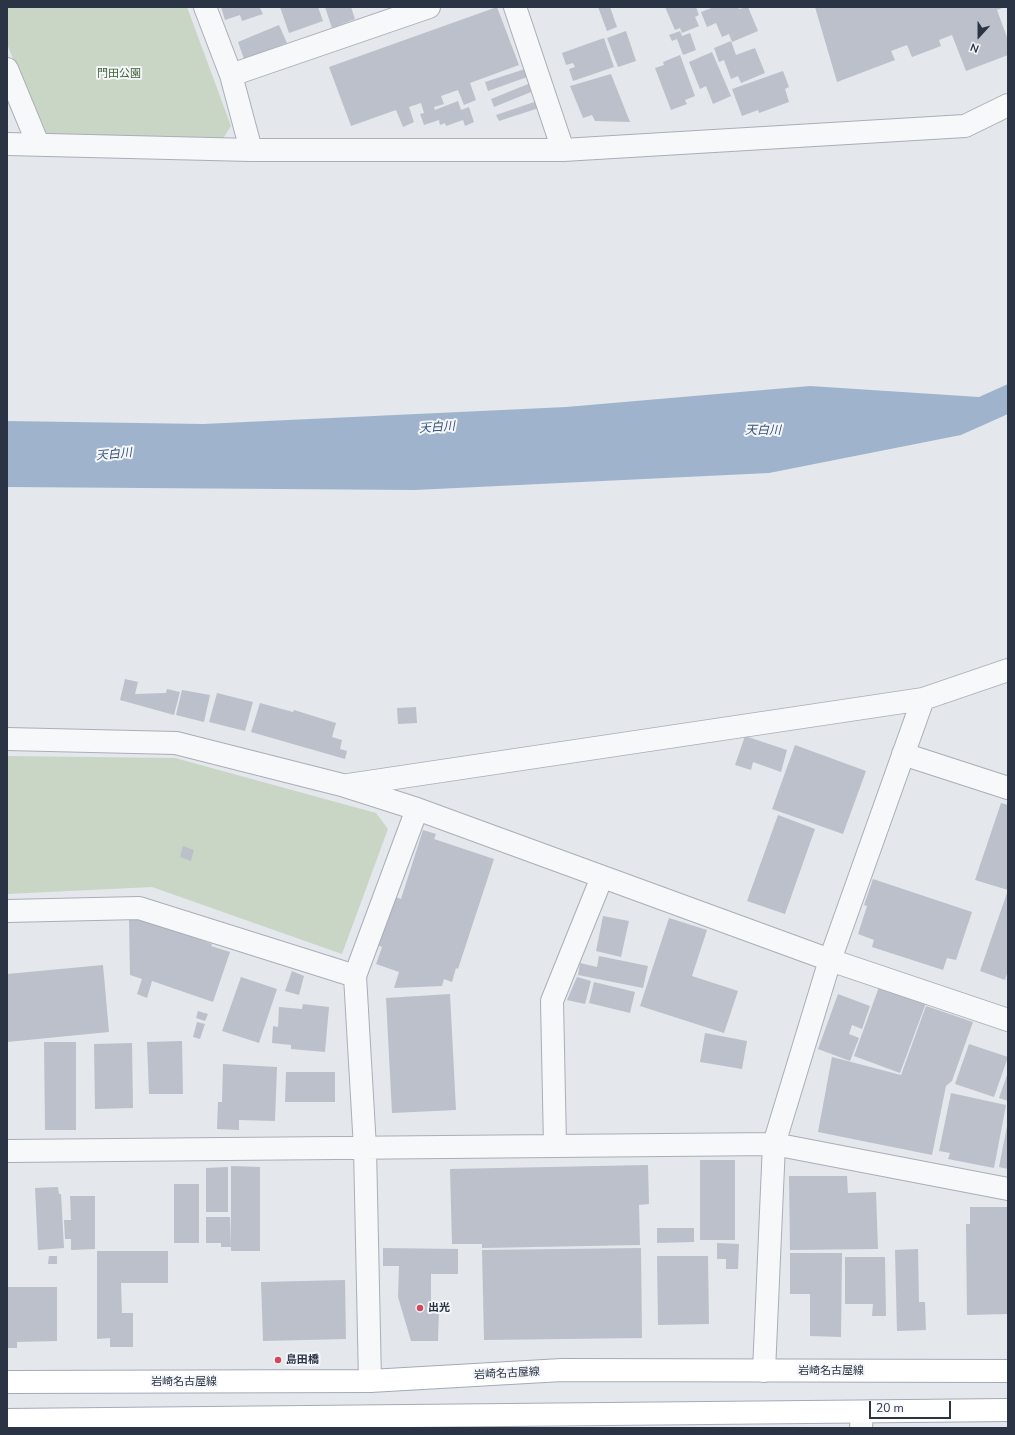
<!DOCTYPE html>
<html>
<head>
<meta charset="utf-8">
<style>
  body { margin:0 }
  #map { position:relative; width:1015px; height:1435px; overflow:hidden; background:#e4e7ec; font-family:"Nunito Sans",sans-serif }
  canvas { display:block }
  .frame { position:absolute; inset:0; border:8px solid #2b3445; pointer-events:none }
  .north { position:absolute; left:959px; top:16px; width:40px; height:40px; -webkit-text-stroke:3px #f4f6f9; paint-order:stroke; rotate:201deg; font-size:11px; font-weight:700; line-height:16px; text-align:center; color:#2b3445 }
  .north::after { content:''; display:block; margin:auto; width:14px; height:18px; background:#2b3445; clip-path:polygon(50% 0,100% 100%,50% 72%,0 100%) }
  .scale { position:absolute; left:869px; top:1401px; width:82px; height:18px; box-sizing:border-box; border:2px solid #2b3445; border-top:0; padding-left:5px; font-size:12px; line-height:14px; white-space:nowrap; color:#2b3445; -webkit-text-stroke:3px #f4f6f9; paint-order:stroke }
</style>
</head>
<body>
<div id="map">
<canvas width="1015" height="1435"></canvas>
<div class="frame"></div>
<div class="north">N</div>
<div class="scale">20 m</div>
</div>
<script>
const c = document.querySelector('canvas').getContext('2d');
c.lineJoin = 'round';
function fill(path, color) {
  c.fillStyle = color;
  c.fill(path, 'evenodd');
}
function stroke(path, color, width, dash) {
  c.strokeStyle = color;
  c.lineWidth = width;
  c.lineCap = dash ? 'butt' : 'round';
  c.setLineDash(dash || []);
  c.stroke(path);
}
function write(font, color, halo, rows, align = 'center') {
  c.font = font + ' "Nunito Sans","Noto Sans JP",sans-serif';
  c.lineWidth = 4;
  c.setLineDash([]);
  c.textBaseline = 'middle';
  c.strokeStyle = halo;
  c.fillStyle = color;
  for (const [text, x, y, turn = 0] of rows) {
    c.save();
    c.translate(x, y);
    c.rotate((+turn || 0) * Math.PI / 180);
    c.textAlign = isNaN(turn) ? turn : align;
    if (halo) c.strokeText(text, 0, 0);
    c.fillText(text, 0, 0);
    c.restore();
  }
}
fill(new Path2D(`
  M 7,7 L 187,7 L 231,126 L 222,140 L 45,135 L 7,44 Z
  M 7,756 L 175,758 L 376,813 L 388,829 L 342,954 L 152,887 L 7,894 Z`), '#c9d6c5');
fill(new Path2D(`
  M 1008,384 L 1008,414 L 961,435 L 769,473 L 415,490 L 7,487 L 7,421 L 203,424 L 566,407 L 810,386 L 979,397 Z`), '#9fb4cc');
fill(new Path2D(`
  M 221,7 L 264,7 L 260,8 L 263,14 L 242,21 L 240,15 L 225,20 Z
  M 280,7 L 318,7 L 323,21 L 289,33 Z
  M 325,7 L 351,7 L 355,19 L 332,28 Z
  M 497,7 L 519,65 L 470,83 L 476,100 L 464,105 L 458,90 L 441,96 L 444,104 L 434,107 L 435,110 L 458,101 L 461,110 L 469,107 L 474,122 L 465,126 L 463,120 L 446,126 L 445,123 L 440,125 L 439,120 L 424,125 L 420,114 L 424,113 L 421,103 L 409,107 L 414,122 L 403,127 L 396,110 L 351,126 L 329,67 Z
  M 598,7 L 610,7 L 617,27 L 607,31 Z
  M 665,7 L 696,7 L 699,15 L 695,17 L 699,26 L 682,33 L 680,28 L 675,30 Z
  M 714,7 L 738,7 L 739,9 L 748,7 L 758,31 L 732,42 L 729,34 L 722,37 L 716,23 L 707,27 L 701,12 Z
  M 815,7 L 1005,7 L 997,10 L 1008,40 L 1008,55 L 966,71 L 952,35 L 939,40 L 941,46 L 912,57 L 907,45 L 891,51 L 895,60 L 837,82 Z
  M 279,25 L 287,43 L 244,59 L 238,42 Z
  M 626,31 L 636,61 L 618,67 L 607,38 Z
  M 680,31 L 682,36 L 690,33 L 696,50 L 683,55 L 677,39 L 672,41 L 669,35 Z
  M 604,38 L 614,67 L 573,81 L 569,69 L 575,67 L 573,63 L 566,65 L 562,53 Z
  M 731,41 L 736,55 L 755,48 L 765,73 L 741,83 L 738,76 L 731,79 L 724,60 L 719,62 L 714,48 Z
  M 712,52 L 731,96 L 713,104 L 706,86 L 700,89 L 689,62 Z
  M 680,55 L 695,96 L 685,100 L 687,104 L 671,110 L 655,68 L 664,65 L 663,62 Z
  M 528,68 L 530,76 L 488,91 L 485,82 Z
  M 783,71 L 789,87 L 785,89 L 789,102 L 759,113 L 758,110 L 742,116 L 732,89 Z
  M 611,74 L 630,122 L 595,121 L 592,115 L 583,118 L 570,86 Z
  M 533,82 L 536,90 L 494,107 L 491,99 Z
  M 540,100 L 542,107 L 499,121 L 496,115 Z
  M 125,679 L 138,682 L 135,694 L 166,693 L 167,689 L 180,692 L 174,715 L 120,700 Z
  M 182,690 L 210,695 L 204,722 L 176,715 Z
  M 217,693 L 253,702 L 245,731 L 209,722 Z
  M 260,703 L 293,712 L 294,710 L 336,723 L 332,737 L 342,740 L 340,749 L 347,751 L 345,759 L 251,732 Z
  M 416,707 L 417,723 L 398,724 L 397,708 Z
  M 745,736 L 787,750 L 781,772 L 753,762 L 751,770 L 735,765 Z
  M 795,745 L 866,771 L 843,834 L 772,809 Z
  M 1001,803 L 1008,805 L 1008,970 L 1005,980 L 980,971 L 1008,890 L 975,880 Z
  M 778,815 L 815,829 L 785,914 L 747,901 Z
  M 423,830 L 436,834 L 434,839 L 494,859 L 458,969 L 456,968 L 452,982 L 444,979 L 442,986 L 394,988 L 399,972 L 376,964 L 382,947 L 377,945 L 393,896 L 401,899 Z
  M 183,846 L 194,850 L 191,861 L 180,857 Z
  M 873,879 L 972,912 L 956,960 L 947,958 L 943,970 L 872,947 L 874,940 L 858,934 L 867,906 L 864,905 Z
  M 603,916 L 629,921 L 621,957 L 596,951 Z
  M 669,918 L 707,930 L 692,976 L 738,991 L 724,1033 L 640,1006 Z
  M 129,920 L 145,920 L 212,944 L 211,946 L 230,952 L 213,1002 L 152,981 L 147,998 L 137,994 L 142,979 L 130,975 Z
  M 599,956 L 648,966 L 643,988 L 578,975 L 580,963 L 597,967 Z
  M 103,965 L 109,1032 L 7,1042 L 7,974 Z
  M 292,971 L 304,976 L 299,995 L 285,991 Z
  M 241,977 L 277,989 L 259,1043 L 222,1031 Z
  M 577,977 L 591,981 L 585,1004 L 567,1000 Z
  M 594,982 L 635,992 L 630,1013 L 589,1003 Z
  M 879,987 L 926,1003 L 900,1073 L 854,1056 Z
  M 450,994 L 456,1110 L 392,1113 L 386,998 Z
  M 838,994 L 870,1006 L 862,1029 L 852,1025 L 849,1034 L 859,1038 L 850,1061 L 818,1049 Z
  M 303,1004 L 329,1007 L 325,1052 L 291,1049 L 291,1045 L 272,1043 L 273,1026 L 278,1027 L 279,1007 L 302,1009 Z
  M 926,1006 L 973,1022 L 952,1081 L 946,1086 L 932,1155 L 818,1132 L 832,1057 L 901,1075 Z
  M 198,1011 L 208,1014 L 205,1021 L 196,1018 Z
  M 197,1022 L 205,1024 L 200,1039 L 193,1037 Z
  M 705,1033 L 747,1041 L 742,1069 L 700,1062 Z
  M 182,1041 L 183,1094 L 149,1094 L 147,1042 Z
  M 44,1042 L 76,1042 L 76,1130 L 45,1130 Z
  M 132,1043 L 133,1108 L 95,1109 L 94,1044 Z
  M 969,1044 L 1008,1057 L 994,1097 L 955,1084 Z
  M 223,1064 L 277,1067 L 275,1121 L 239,1120 L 239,1130 L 217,1129 L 218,1102 L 222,1102 Z
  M 286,1072 L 335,1072 L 335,1102 L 285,1102 Z
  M 1008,1072 L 1008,1101 L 999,1098 Z
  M 951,1093 L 1006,1105 L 994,1168 L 948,1159 L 950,1153 L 939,1151 Z
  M 1007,1126 L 1008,1126 L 1008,1169 L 999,1167 Z
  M 700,1160 L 735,1160 L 735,1240 L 700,1240 Z
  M 648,1165 L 649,1204 L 639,1205 L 640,1245 L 482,1248 L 482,1244 L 452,1244 L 450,1169 Z
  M 231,1166 L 260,1167 L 260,1251 L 231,1251 Z
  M 228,1167 L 228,1212 L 206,1212 L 206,1168 Z
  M 789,1176 L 847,1176 L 848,1193 L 876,1192 L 878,1249 L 790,1250 Z
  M 174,1184 L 199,1184 L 199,1243 L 174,1243 Z
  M 58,1187 L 59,1194 L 61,1194 L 64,1248 L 38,1250 L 35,1188 Z
  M 70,1196 L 95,1196 L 95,1249 L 71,1250 L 71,1239 L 65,1239 L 64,1220 L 71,1220 Z
  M 970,1207 L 1008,1207 L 1008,1314 L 967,1315 L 966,1224 L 970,1224 Z
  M 206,1217 L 230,1217 L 231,1247 L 221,1247 L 221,1243 L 206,1243 Z
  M 657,1228 L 694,1228 L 694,1242 L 657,1243 Z
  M 717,1243 L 739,1244 L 738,1269 L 726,1269 L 726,1259 L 717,1259 Z
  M 383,1248 L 458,1249 L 458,1274 L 431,1274 L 431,1307 L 439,1307 L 438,1341 L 411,1341 L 398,1297 L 399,1266 L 383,1266 Z
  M 641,1248 L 642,1338 L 484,1340 L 482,1250 Z
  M 918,1249 L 919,1302 L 925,1302 L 926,1330 L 897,1331 L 895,1250 Z
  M 97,1251 L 168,1251 L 168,1283 L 121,1283 L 122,1313 L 133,1313 L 133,1347 L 110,1347 L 110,1338 L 97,1339 Z
  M 790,1253 L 842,1253 L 841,1337 L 810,1336 L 810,1294 L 790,1294 Z
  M 49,1256 L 57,1256 L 57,1264 L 48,1264 Z
  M 657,1256 L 708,1256 L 709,1324 L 658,1325 Z
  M 845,1257 L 885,1257 L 886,1316 L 872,1316 L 873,1304 L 845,1304 Z
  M 345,1280 L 346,1339 L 263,1341 L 261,1282 Z
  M 7,1287 L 57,1287 L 57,1341 L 17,1342 L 17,1348 L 7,1348 Z`), '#bbc0ca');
const minor = new Path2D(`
  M 205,7 L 231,75 L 251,150
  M 515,7 L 563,150
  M 7,69 L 38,144
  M 231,75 L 429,7
  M 7,144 L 251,150 L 563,150 L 965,126 L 1008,105
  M 7,739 L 176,743 L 342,785 L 417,809 L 830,960 L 1008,1020
  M 903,754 L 1008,788
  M 348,785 L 923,699 L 1008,670
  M 7,911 L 139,908 L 355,976
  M 555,1146 L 552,1001 L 602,877
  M 7,1151 L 774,1144 L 1008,1189
  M 764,1371 L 774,1144 L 830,960 L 923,699
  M 370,1381 L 365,1148 L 355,976 L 417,809
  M 861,1428 L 862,1412`);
const major = new Path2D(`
  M 7,1382 L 370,1381 L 562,1370 L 1008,1371
  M 7,1420 L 1008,1410`);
stroke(minor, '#a9aeb7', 24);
stroke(major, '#a3abb8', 24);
stroke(minor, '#f7f8fa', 22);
stroke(major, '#fff', 22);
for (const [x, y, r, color] of [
  [420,1308,4,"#d1495b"],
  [278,1360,4,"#d1495b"]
]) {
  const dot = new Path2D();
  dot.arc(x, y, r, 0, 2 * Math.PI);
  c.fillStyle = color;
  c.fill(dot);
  stroke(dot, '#f4f6f9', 1.5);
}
write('11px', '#3f6138', '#f4f6f9', [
  ["門田公園",119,74]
]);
write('bold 11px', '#2b3445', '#f4f6f9', [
  ["出光",428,1308],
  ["島田橋",286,1360]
], 'left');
write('11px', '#2b3445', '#f4f6f9', [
  ["岩崎名古屋線",831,1371],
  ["岩崎名古屋線",507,1374,-3],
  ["岩崎名古屋線",184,1382]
]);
write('italic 12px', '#34527a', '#f4f6f9', [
  ["天白川",437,428,-4],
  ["天白川",763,431],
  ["天白川",114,455,-5]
]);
</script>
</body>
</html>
